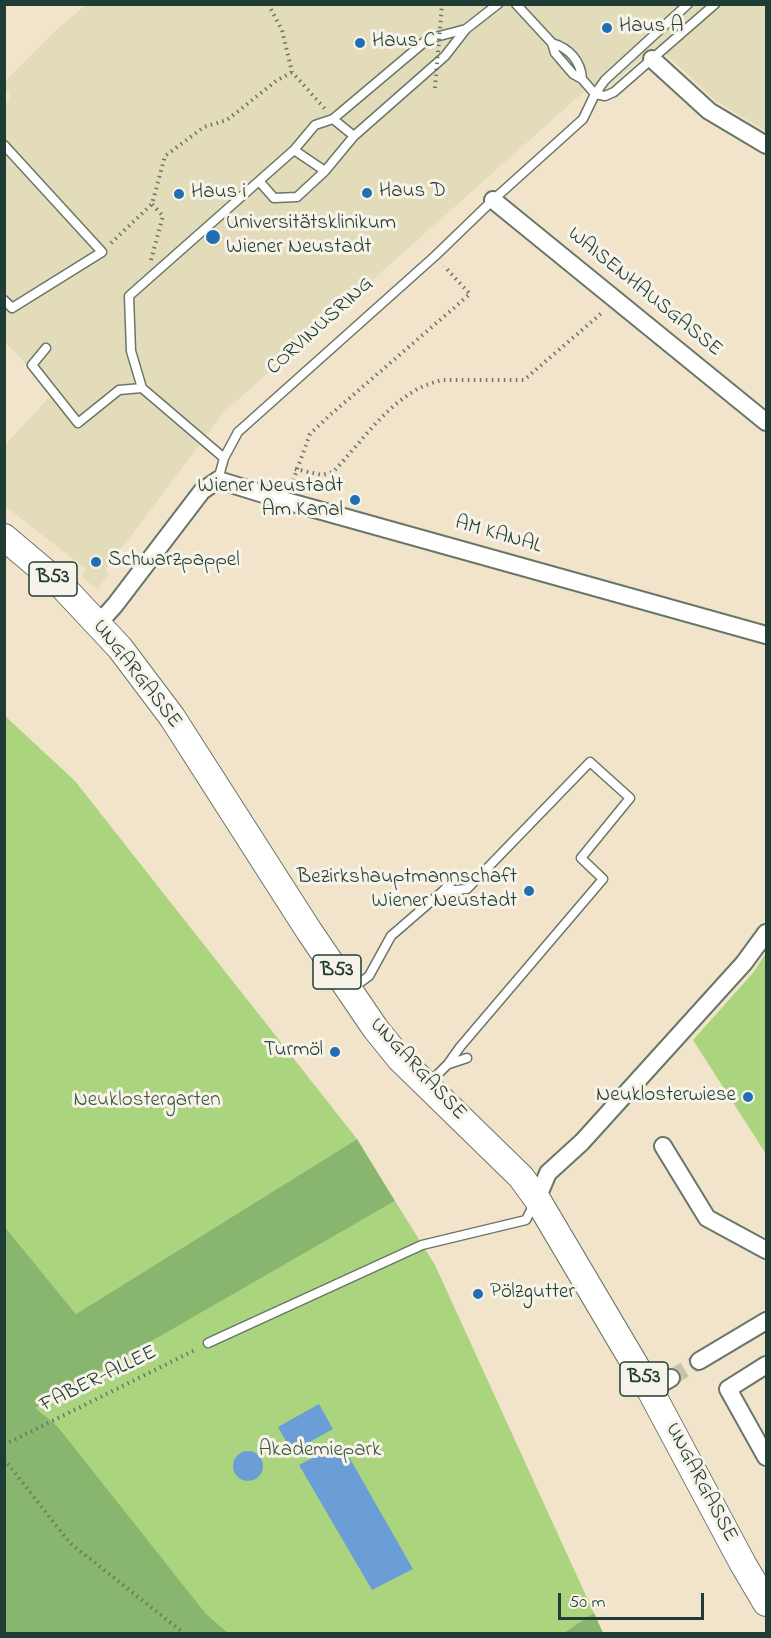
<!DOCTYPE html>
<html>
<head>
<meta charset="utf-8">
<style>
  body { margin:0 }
  #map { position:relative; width:771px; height:1638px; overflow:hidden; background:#f1e4ca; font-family:"Indie Flower",sans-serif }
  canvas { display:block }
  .frame { position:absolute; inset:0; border:6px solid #1f3d34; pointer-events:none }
  .scale { position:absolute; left:558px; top:1593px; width:146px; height:27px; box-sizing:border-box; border:3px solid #1f3d34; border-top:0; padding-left:8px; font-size:18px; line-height:21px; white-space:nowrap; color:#1f3d34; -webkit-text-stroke:4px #f7f3e8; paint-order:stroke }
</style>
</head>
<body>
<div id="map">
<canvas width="771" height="1638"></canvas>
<div class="frame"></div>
<div class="scale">50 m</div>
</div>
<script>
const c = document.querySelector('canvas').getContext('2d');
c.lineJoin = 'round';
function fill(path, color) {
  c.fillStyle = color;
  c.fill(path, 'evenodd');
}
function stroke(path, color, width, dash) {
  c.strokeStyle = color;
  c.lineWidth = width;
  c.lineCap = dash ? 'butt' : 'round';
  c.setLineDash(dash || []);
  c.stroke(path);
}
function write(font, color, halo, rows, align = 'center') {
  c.font = font + ' "Indie Flower",sans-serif';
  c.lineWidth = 6;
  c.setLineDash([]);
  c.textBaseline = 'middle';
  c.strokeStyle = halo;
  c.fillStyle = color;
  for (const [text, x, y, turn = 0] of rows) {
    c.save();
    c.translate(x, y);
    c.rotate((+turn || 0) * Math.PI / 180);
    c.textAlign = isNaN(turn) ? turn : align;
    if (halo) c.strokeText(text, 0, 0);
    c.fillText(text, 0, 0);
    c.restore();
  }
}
fill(new Path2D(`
  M 86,5 L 766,5 L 766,131 L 717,102 L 657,46 L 598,95 L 587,89 L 223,413 L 105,570 L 109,574 L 97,589 L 81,576 L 86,569 L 5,506 L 5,445 L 52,394 L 16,353 L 5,343 L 4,109 L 10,96 L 5,86 L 5,81 L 56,30 Z`), '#e3dcba');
fill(new Path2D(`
  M 4,715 L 75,781 L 357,1139 L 76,1314 L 5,1227 Z
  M 766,953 L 766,1154 L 693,1040 L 753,973 Z
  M 395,1201 L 435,1265 L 603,1633 L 5,1633 L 4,1364 L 35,1407 Z`), '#abd47f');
fill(new Path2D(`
  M 357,1139 L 395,1201 L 35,1408 L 57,1426 L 206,1614 L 228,1633 L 5,1633 L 5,1227 L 76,1314 Z
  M 594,1613 L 603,1633 L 564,1633 Z`), '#88b66e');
fill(new Path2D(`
  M 319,1404 L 333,1429 L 292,1452 L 278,1427 Z
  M 341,1443 L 413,1569 L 372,1590 L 299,1465 Z
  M233 1466a15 15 0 1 1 30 0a15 15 0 1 1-30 0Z`), '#6b9ed6');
stroke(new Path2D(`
  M 671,1378 L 699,1361`), '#c7c3ac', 16, [16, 8]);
const service = new Path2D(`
  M 516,4 L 552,43 L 555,53 L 573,74 L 582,79 L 595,94
  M 552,43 C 569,48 581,61 582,79
  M 595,94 L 605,96 L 614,92 L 715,4
  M 333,119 L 354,136
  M 4,145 L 102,252 L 12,308 L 4,300
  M 294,150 L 315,125 L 333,119 L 428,39 L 466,29
  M 259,181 L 274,198 L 297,197 L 325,171
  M 46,348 L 32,365 L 78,423 L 119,390 L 142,388
  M 224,458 L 142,388 L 131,351 L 129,296 L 294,150 L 325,171 L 354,136 L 445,56 L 466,29 L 498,4
  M 218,480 L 224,458 L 238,432 L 435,256 L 493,200 L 583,119 L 595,94 L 605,80 L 688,4
  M 443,891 L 456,877
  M 351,989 L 369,976 L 391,936 L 443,891 L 467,889 L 590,762 L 630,798 L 581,858 L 603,879 L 460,1047 L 448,1064 L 429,1083
  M 449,1064 L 467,1058
  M 208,1343 L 422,1245 L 526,1220 L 535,1202`);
const minor = new Path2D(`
  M 652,59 L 709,111 L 766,145
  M 493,200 L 766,422
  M 98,624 L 115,605 L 202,491 L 218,480 L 286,501 L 766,635
  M 663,1146 L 707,1218 L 766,1250
  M 537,1199 L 548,1173 L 582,1142 L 744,963 L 766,933
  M 699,1361 L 766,1321
  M 766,1365 L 728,1389 L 766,1457
  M 650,1390 L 671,1378`);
const primary = new Path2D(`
  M 4,537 L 62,586 L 120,648 L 172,717 L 309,931 L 375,1028 L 400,1059 L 521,1177 L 537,1199 L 650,1390 L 743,1564 L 766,1603`);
stroke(service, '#687768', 11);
stroke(minor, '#687768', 20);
stroke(primary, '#687768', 28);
stroke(new Path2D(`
  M 268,4 L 282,30 L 292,72 L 325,109
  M 111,243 L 152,204 L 165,156 L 204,127 L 227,120 L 276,81 L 292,72
  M 151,260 L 163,216 L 152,204
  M 295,469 L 322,475 L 333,472 C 365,439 395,389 443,380 L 524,380 L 604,311
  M 291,486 L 310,434 L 330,415 L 470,294 L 444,266
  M 4,1445 L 197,1349
  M 4,1459 L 70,1543 L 185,1634`), '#687768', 4, [1.5, 4.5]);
stroke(service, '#fff', 8);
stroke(minor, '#fff', 16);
stroke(primary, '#fff', 26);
stroke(new Path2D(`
  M 435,88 L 442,5`), '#687768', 4, [1.5, 4.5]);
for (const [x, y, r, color] of [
  [607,28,6,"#1f6fb2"],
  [360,43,6,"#1f6fb2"],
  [367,193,6,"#1f6fb2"],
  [179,194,6,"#1f6fb2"],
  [213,237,8,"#1f6fb2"],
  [355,500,6,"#1f6fb2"],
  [96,562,6,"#1f6fb2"],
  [529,891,6,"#1f6fb2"],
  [335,1052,6,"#1f6fb2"],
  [748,1097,6,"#1f6fb2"],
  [478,1294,6,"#1f6fb2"]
]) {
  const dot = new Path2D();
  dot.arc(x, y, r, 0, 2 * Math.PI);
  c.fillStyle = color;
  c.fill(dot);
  stroke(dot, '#f7f3e8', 2);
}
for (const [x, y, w] of [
  [53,579,48],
  [337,972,48],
  [644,1379,48]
]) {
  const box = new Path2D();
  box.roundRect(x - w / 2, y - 17, w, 34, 4.5);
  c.fillStyle = '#f7f3e8';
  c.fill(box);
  stroke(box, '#1f3d34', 1.5);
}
write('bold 20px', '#1f3d34', null, [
  ["B53",53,579],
  ["B53",337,972],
  ["B53",644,1379]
]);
write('21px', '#1f3d34', '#f7f3e8', [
  ["Haus A",619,28],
  ["Haus C",372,43],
  ["Haus D",379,193],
  ["Haus i",191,194],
  ["Universitätsklinikum",226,225],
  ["Wiener Neustadt",226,249],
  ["Wiener Neustadt",343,488,"right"],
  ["Am Kanal",343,512,"right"],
  ["Schwarzpappel",108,562],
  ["Bezirkshauptmannschaft",517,879,"right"],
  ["Wiener Neustadt",517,903,"right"],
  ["Turmöl",323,1052,"right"],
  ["Neuklosterwiese",736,1097,"right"],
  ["Pölzgutter",490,1294]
], 'left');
write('21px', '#1f3d34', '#f7f3e8', [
  ["WAISENHAUSGASSE",644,293,39],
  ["CORVINUSRING",321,327,-42],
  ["AM KANAL",498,536,16],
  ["UNGARGASSE",136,675,52],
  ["UNGARGASSE",417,1070,47],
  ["FABER-ALLEE",99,1380,-26],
  ["UNGARGASSE",700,1483,62]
]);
write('21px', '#3b5b43', '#f7f3e8', [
  ["Neuklostergarten",147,1102],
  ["Akademiepark",320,1452]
]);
</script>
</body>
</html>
